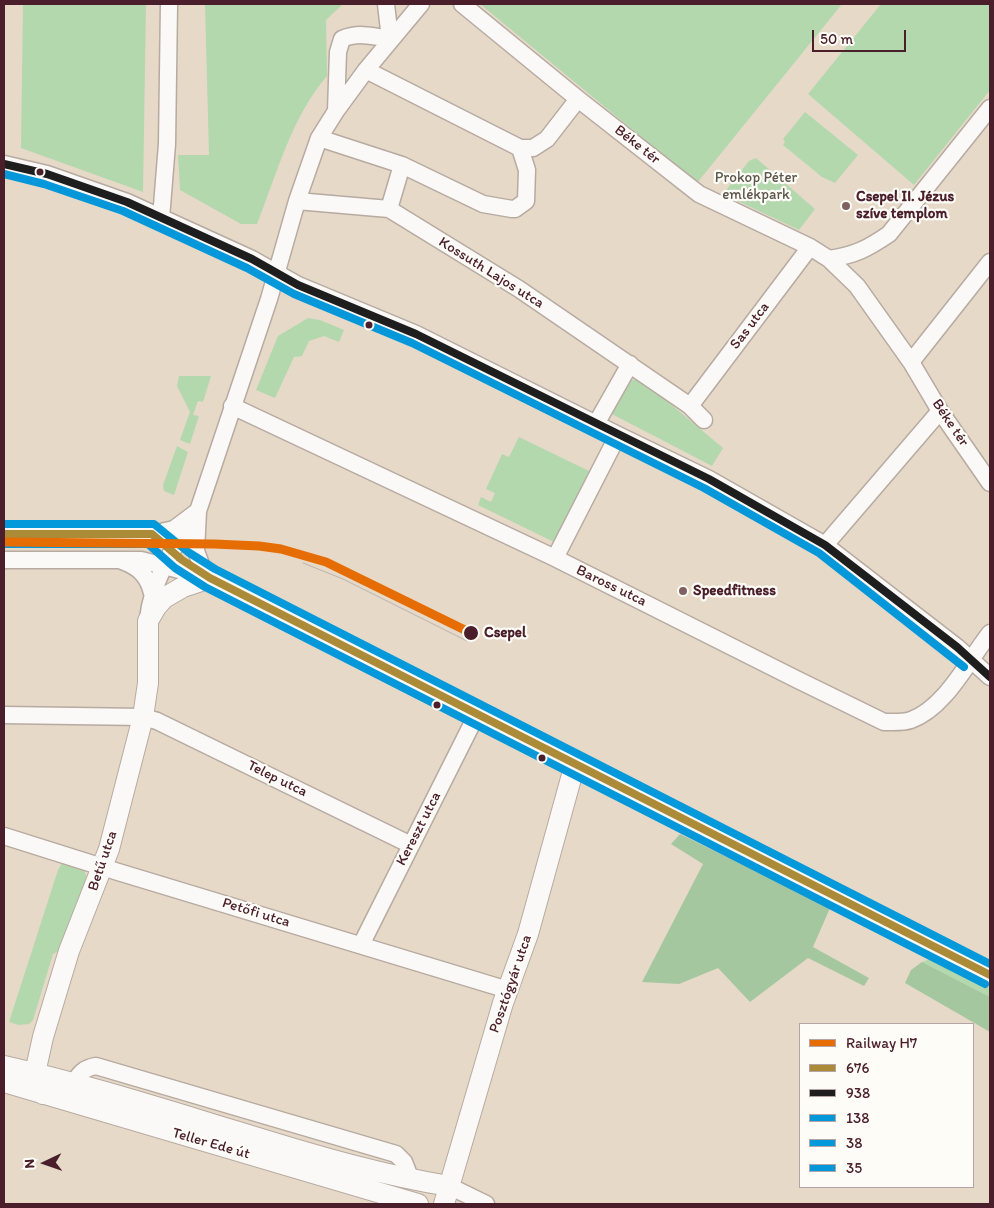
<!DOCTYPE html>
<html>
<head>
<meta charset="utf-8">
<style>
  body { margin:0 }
  #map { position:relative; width:994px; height:1208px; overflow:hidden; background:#e6d9c8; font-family:Itim,sans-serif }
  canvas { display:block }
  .frame { position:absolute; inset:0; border:5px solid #4a1f2b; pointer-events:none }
  .legend { position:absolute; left:799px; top:1023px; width:175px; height:165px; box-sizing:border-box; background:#fdfcf7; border:1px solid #b5a4a5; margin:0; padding:6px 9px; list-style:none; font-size:15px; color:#4a1f2b }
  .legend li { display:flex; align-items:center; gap:10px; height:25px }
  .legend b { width:25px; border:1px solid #b5a4a5 }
  .north { position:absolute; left:20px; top:1138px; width:50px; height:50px; -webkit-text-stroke:4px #fdfcf7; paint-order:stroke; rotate:267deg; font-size:14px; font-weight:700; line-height:20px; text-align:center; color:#4a1f2b }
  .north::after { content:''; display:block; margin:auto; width:18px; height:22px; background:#4a1f2b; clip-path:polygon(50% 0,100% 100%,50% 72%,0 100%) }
  .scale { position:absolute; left:812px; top:30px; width:94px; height:22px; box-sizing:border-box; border:2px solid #4a1f2b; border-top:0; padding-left:6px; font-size:15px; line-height:18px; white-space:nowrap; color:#4a1f2b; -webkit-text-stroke:4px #fdfcf7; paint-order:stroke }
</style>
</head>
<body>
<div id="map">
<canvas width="994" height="1208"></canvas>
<div class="frame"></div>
<ul class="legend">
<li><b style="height:6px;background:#e66d03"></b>Railway H7</li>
<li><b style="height:6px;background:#ab8a38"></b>676</li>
<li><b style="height:6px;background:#1e1e1e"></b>938</li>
<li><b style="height:6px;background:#0498da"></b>138</li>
<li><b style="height:6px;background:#0499da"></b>38</li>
<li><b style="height:6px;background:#0498da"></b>35</li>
</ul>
<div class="north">N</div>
<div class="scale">50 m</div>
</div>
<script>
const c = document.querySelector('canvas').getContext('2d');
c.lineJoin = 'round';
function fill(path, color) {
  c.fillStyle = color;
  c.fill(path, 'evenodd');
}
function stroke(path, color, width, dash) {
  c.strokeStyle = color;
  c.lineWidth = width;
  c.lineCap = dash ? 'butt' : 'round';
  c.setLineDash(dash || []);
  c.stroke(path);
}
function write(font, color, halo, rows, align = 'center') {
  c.font = font + ' Itim,sans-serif';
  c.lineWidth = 4.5;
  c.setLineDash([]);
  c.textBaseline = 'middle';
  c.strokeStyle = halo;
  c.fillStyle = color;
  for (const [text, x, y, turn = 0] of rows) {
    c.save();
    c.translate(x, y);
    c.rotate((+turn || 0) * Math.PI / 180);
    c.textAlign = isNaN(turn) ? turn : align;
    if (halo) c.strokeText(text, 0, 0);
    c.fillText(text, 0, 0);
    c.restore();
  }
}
fill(new Path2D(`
  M 23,4 L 146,4 L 143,192 L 21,148 Z
  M 205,4 L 343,4 L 326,20 L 327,76 C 291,118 277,174 257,224 L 241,224 L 180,190 L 178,155 L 209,155 Z
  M 480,4 L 842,4 L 697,183 Z
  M 881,4 L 990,5 L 990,90 L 914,185 L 808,94 Z
  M 805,112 L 858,155 L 835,183 L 822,177 L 783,145 L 785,142 L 783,139 Z
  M 756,158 L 815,209 L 799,230 L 723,194 L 749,161 Z
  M 308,318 L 320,320 L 344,330 L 339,342 L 324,336 L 309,341 L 302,356 L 294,357 L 275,398 L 256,390 L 278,336 Z
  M 179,376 L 211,376 L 203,402 L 198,401 L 193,415 L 199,416 L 190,444 L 180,440 L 190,412 L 177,386 Z
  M 637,379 L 643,381 L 723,448 L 712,466 L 610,413 L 628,381 Z
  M 519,437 L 589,471 L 554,542 L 478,505 L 481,497 L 491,502 L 495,493 L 486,489 L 502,454 L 509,457 Z
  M 177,446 L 188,452 L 174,495 L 164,491 L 163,485 Z
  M 62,863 L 84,870 L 89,883 L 60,950 L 53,954 L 33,1020 L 29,1024 L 19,1025 L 9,1022 L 58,870 Z
  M 930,959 L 940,959 L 990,985 L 990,997 L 922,962 Z`), '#b3d8ae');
fill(new Path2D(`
  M 680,834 L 830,908 L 813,947 L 869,978 L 864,986 L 808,958 L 750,1002 L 718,968 L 679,984 L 642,982 L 703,864 L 671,844 Z
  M 922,962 L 990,997 L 990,1032 L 905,983 L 911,970 Z`), '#a4c7a0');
const minor = new Path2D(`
  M 386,4 L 390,39
  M 462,4 L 578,99 L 699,194 L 810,247 L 829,259 L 857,286 L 911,362 L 940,411 L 990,483
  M 366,70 L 520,148 L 533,148 L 547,139 L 578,99
  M 336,111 L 338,52 L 342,39 C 358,32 373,36 390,39
  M 319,138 L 402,165 L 483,204 L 512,209 L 515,209 L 526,201 L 527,170 L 520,148
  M 4,164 L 47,174 L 127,202 L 252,259 L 298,285 L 416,334 L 618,435 L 709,479 L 825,545 L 957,647 L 990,677
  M 402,165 L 389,209 L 519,289 L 690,406 L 704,420
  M 297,201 L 389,209
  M 161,218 L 167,144 L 169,4
  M 829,259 C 855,255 867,249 889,234 L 990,108
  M 911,362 L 990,262
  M 232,406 L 555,558 L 796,679 L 884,722 C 893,722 902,723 911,720 C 945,708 968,661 990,633
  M 690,406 L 810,247
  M 596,424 L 630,364
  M 4,534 L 152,534 L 174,529 L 198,511
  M 825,545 L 940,411
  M 555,558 L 618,435
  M 4,560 L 141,560 L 210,578
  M 122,561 C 139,567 148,576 152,593
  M 210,578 L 202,567 L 196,551 L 198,511 L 269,299 L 297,201 L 319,138 L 336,111 L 366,70 L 421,4
  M 148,619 C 152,582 171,551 191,521
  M 4,715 L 143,717 L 157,721 L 411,845
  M 4,836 L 115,871 L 508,990
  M 361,945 L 477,714
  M 74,1082 C 80,1073 84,1068 96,1066 L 396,1154 L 404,1162 L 411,1180
  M 449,1186 L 486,1204`);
const major = new Path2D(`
  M 4,1066 C 89,1085 172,1112 255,1137 C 320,1157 382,1175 449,1186
  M 4,1082 L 418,1204
  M 43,1094 L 37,1086 L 35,1073 L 43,1037 L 69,951 L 109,849 L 143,717 L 148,683 L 148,621 L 156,607 L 164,598 L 183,587 L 210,578 L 990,975
  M 444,1204 L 503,1003 L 528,934 L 575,764`);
stroke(minor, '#b7aaa1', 19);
stroke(major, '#b7aaa1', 22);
stroke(minor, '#fbf9f7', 16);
stroke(major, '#fbf9f7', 20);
stroke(new Path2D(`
  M 303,563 L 343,579 L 467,641`), '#b9b2b1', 1);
stroke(new Path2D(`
  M 4,534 L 152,534 L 182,560 L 210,578 L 990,975`), '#ab8a38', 8);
stroke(new Path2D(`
  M 4,164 L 47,174 L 127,202 L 252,259 L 298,285 L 416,334 L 709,479 L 825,545 L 957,647 L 990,677`), '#1e1e1e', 8);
stroke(new Path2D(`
  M 4,544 L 148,544 L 175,568 L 205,587 L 985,984`), '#0498da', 8);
stroke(new Path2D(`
  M 4,524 L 154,524 L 188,552 L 215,569 L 990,964`), '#0499da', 8);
stroke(new Path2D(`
  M 4,174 L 44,184 L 123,211 L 247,268 L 294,294 L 412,343 L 704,488 L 819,553 L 964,667`), '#0498da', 8);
stroke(new Path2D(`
  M 4,542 L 214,544 L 259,546 L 281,549 L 326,562 L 471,633`), '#e66d03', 9);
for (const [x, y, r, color] of [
  [40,172,4.5,"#4a1f2b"],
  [846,206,5,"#816062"],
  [369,325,4.5,"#4a1f2b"],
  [683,591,5,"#816062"],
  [471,633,8,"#4a1f2b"],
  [437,705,4.5,"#4a1f2b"],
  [542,758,4.5,"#4a1f2b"]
]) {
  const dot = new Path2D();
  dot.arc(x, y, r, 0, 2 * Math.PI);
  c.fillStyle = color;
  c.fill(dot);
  stroke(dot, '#fdfcf7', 2);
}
write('15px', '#4a1f2b', '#fdfcf7', [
  ["Béke tér",637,145,38],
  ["Kossuth Lajos utca",491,273,32],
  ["Sas utca",750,326,-53],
  ["Béke tér",950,423,56],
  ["Baross utca",611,586,26],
  ["Telep utca",277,779,26],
  ["Kereszt utca",419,829,-63],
  ["Betű utca",103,861,-71],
  ["Petőfi utca",256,913,17],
  ["Posztógyár utca",511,984,-71],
  ["Teller Ede út",211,1144,16]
]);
write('15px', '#5d564c', '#fdfcf7', [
  ["Prokop Péter",756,178],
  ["emlékpark",756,195]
]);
write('bold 15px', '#4a1f2b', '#fdfcf7', [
  ["Csepel II. Jézus",856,197],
  ["szíve templom",856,214],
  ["Speedfitness",693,591]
], 'left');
write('bold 15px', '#4a1f2b', '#fdfcf7', [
  ["Csepel",484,633]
], 'left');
</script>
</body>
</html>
